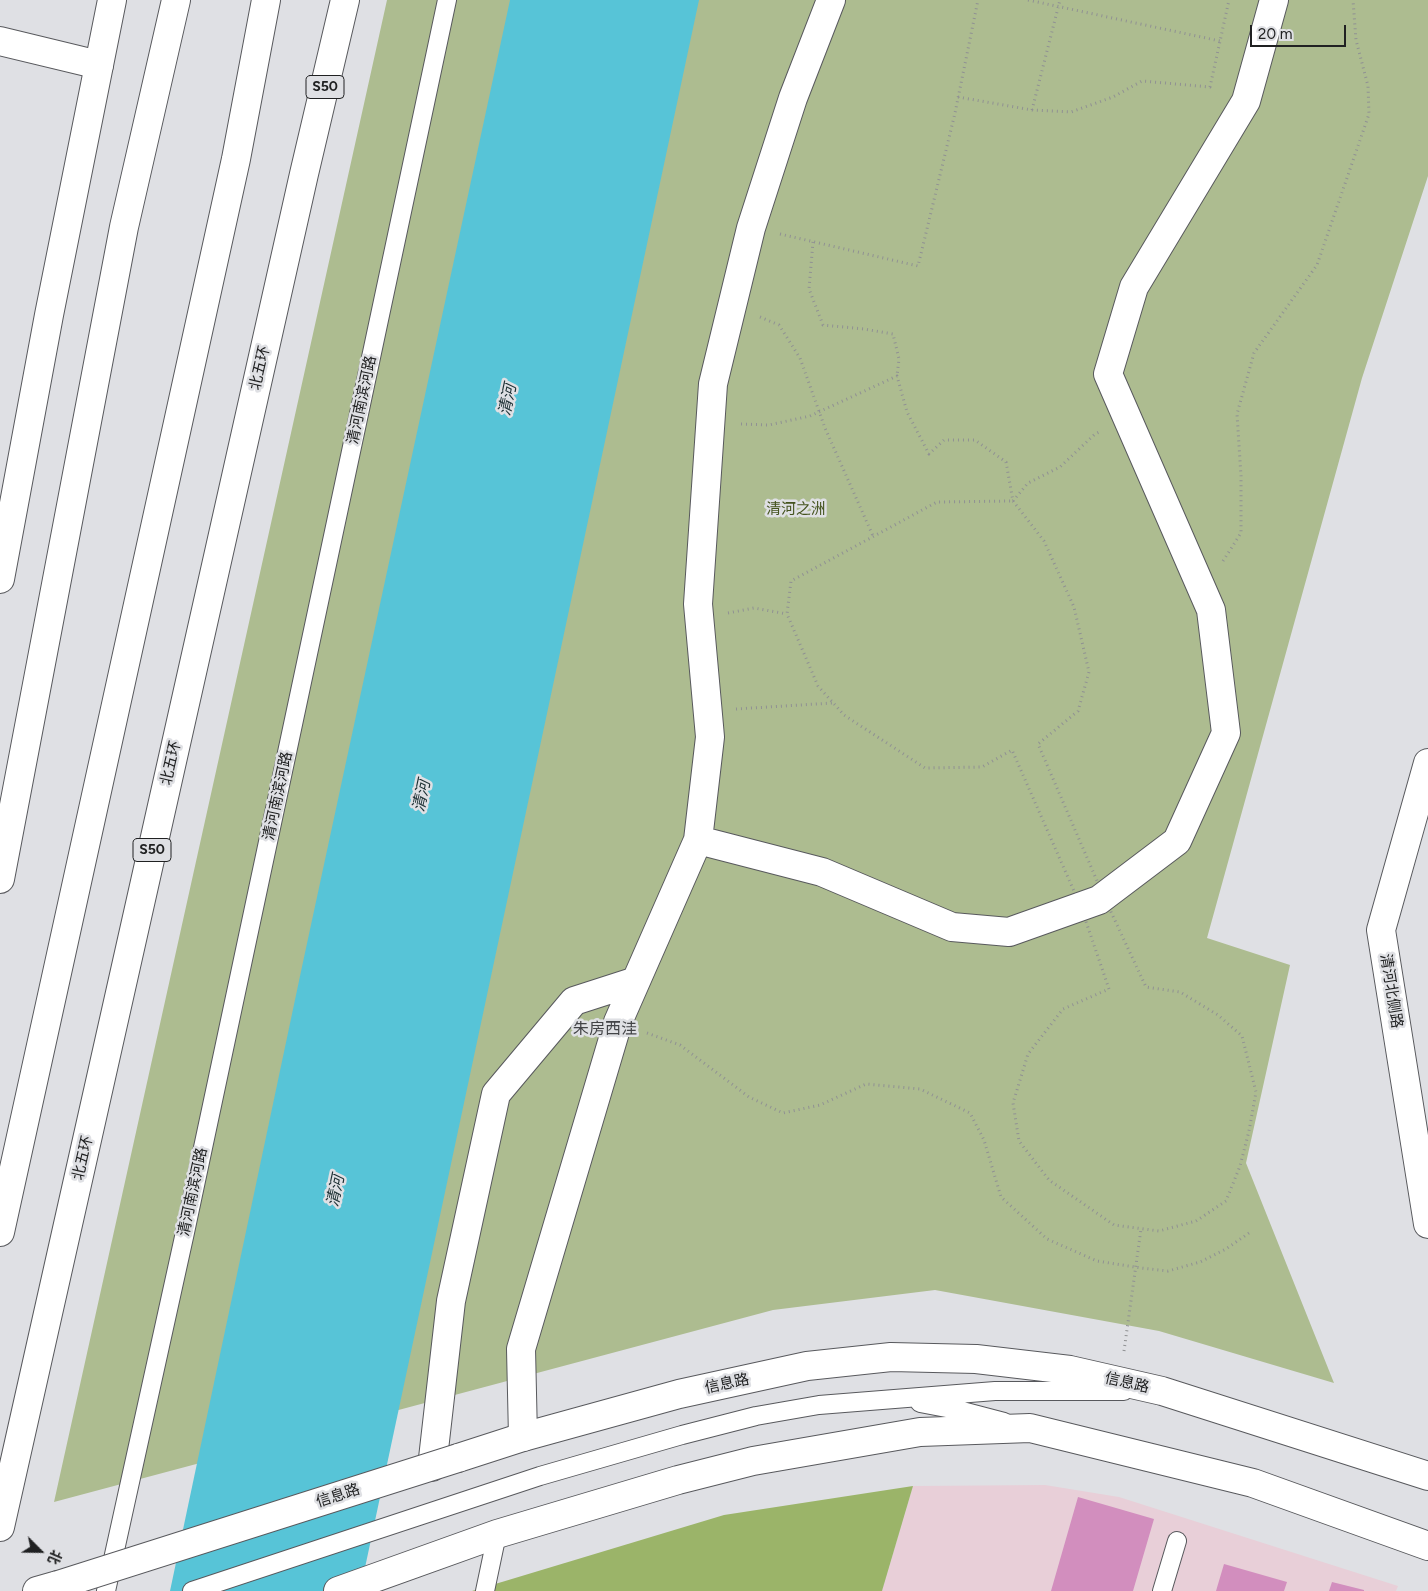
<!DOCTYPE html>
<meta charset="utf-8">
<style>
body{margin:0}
#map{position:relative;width:1428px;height:1591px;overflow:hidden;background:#dfe0e4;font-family:Figtree,"Noto Sans SC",sans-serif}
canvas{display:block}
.north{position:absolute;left:15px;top:1526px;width:50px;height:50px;-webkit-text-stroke:4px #dfe0e4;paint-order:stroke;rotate:113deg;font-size:14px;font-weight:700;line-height:20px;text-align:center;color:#202122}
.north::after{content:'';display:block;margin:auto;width:18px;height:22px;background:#202122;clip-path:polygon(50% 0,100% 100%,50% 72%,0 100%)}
.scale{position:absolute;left:1250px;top:25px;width:96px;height:22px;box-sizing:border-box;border:2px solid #202122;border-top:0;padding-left:6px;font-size:15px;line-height:18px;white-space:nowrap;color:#202122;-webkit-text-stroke:4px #dfe0e4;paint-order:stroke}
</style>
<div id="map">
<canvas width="1428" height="1591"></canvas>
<div class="north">北</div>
<div class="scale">20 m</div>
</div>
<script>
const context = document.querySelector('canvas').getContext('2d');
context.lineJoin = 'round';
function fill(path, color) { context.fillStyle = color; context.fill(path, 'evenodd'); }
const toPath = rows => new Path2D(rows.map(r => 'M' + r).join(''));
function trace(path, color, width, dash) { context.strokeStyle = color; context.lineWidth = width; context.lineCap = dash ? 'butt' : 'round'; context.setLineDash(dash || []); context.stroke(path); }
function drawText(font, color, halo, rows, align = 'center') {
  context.font = font + ' Figtree,"Noto Sans SC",sans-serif'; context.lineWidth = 5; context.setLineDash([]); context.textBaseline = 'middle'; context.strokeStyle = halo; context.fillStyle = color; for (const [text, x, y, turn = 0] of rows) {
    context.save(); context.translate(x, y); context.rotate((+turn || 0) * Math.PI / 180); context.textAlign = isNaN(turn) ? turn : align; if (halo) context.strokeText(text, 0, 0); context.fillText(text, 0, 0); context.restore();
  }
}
fill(toPath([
 [1045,1485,1119,1497,1398,1586,1396,1591,882,1591,913,1486]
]), '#e8cfd8');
fill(toPath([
 [387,0,1428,0,1428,176,1362,378,1207,938,1290,965,1246,1163,1334,1383,1159,1331,935,1290,773,1310,54,1502]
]), '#adbc90');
fill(toPath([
 [913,1486,882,1591,472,1591,724,1515]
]), '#9bb469');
fill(toPath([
 [510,0,699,0,360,1591,170,1591,303,962]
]), '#57c4d7');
fill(toPath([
 [1078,1497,1154,1519,1133,1591,1051,1591],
 [1224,1564,1287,1582,1284,1591,1216,1591],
 [1332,1582,1364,1590,1364,1591,1329,1591]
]), '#d28ebe');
const lane = toPath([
 [920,1403,962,1411,1004,1422],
 [106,1591,184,1237,447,0],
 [192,1591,540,1476,682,1435,756,1416,819,1405,995,1391,1124,1391],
 [485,1591,497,1534],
 [1162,1591,1177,1541]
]);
const street = toPath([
 [0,41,99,65],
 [698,840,822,872,952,927,1009,932,1099,900,1177,841,1226,733,1211,610,1108,374,1134,287,1246,101,1274,0],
 [523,1437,521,1349,618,1022,698,840,710,737,698,604,713,384,751,228,793,98,831,0],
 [432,1467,451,1301,496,1094,574,1001,636,981]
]);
const secondary = toPath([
 [0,579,49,315,112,0],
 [1428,763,1381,930,1428,1224]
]);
const primary = toPath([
 [458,1458,523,1437,679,1394,807,1366,891,1357,976,1359,1070,1370,1162,1391,1428,1476],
 [37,1591,58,1585],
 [338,1591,497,1534,678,1480,753,1461,920,1432,1030,1428,1253,1483,1428,1546]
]);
const highway = toPath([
 [0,879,124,227,176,0],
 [0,1232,236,159,266,0],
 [0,1527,304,174,345,0]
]);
trace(lane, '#58595d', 20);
trace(street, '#58595d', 30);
trace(secondary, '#58595d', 30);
trace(primary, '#58595d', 30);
trace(highway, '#58595d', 30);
trace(toPath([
 [1028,0,1220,41],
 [958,97,1032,110,1071,112,1113,97,1142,81,1210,87,1229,0],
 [1032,110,1060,0],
 [780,234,918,266,955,113,978,0],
 [813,242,809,289,823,325,864,329,893,334,899,359,897,376],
 [760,317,779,325,800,358,825,428,873,536],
 [741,424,769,425,810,416,897,376,907,412,929,454,944,440,975,440,1006,462,1013,501],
 [1013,501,1044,541,1074,607,1089,672,1078,711,1038,744,1104,897,1146,987,1180,992,1218,1015,1242,1036,1256,1092,1249,1131,1240,1166,1226,1201,1196,1221,1159,1231,1114,1225,1049,1180,1019,1141,1013,1103,1028,1054,1063,1009,1109,989,1081,907,1012,750,982,767,925,768,844,715,818,686,787,614,791,581,937,502,1013,501],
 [1013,501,1028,483,1060,467,1095,434,1101,431],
 [1223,561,1241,533,1241,476,1237,414,1254,353,1317,265,1369,114,1368,86,1356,40,1353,0],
 [728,613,754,608,787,614],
 [736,709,832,703],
 [647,1033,680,1045,749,1097,783,1113,820,1105,866,1084,920,1089,970,1113,984,1140,1001,1197,1047,1239,1097,1261,1141,1268,1168,1271,1200,1262,1226,1249,1249,1233],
 [1124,1351,1141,1229]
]), '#909193', 3, [1, 4]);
trace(lane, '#fff', 18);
trace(street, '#fff', 28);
trace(secondary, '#fff', 28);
trace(primary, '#fff', 28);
trace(highway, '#fff', 28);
const primaryBridge = toPath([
 [58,1585,458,1458]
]);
trace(primaryBridge, '#58595d', 30, []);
trace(primaryBridge, '#fff', 28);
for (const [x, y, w] of [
 [325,87,38],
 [152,850,38]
]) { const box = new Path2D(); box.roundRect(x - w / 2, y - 11.5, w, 23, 4); context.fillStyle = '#dfe0e4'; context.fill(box); trace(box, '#202122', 1); }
drawText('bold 14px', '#202122', null, [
 ["S50",325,87],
 ["S50",152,850]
]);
drawText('15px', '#202122', '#dfe0e4', [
 ["北五环",260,368,-77],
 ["清河南滨河路",362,400,-78],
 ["北五环",171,763,-77],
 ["清河南滨河路",278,796,-78],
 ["清河北侧路",1391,991,81],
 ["北五环",83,1158,-77],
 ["清河南滨河路",193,1192,-78],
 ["信息路",1127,1383,13],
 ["信息路",727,1384,-12],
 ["信息路",338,1496,-18]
]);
drawText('15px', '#44531e', '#dfe0e4', [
 ["清河之洲",796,510]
]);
drawText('italic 16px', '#1b2e32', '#dfe0e4', [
 ["清河",508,400,-78],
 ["清河",422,796,-78],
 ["清河",336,1191,-78]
]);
drawText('16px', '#434447', '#dfe0e4', [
 ["朱房西洼",605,1029]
]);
</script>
